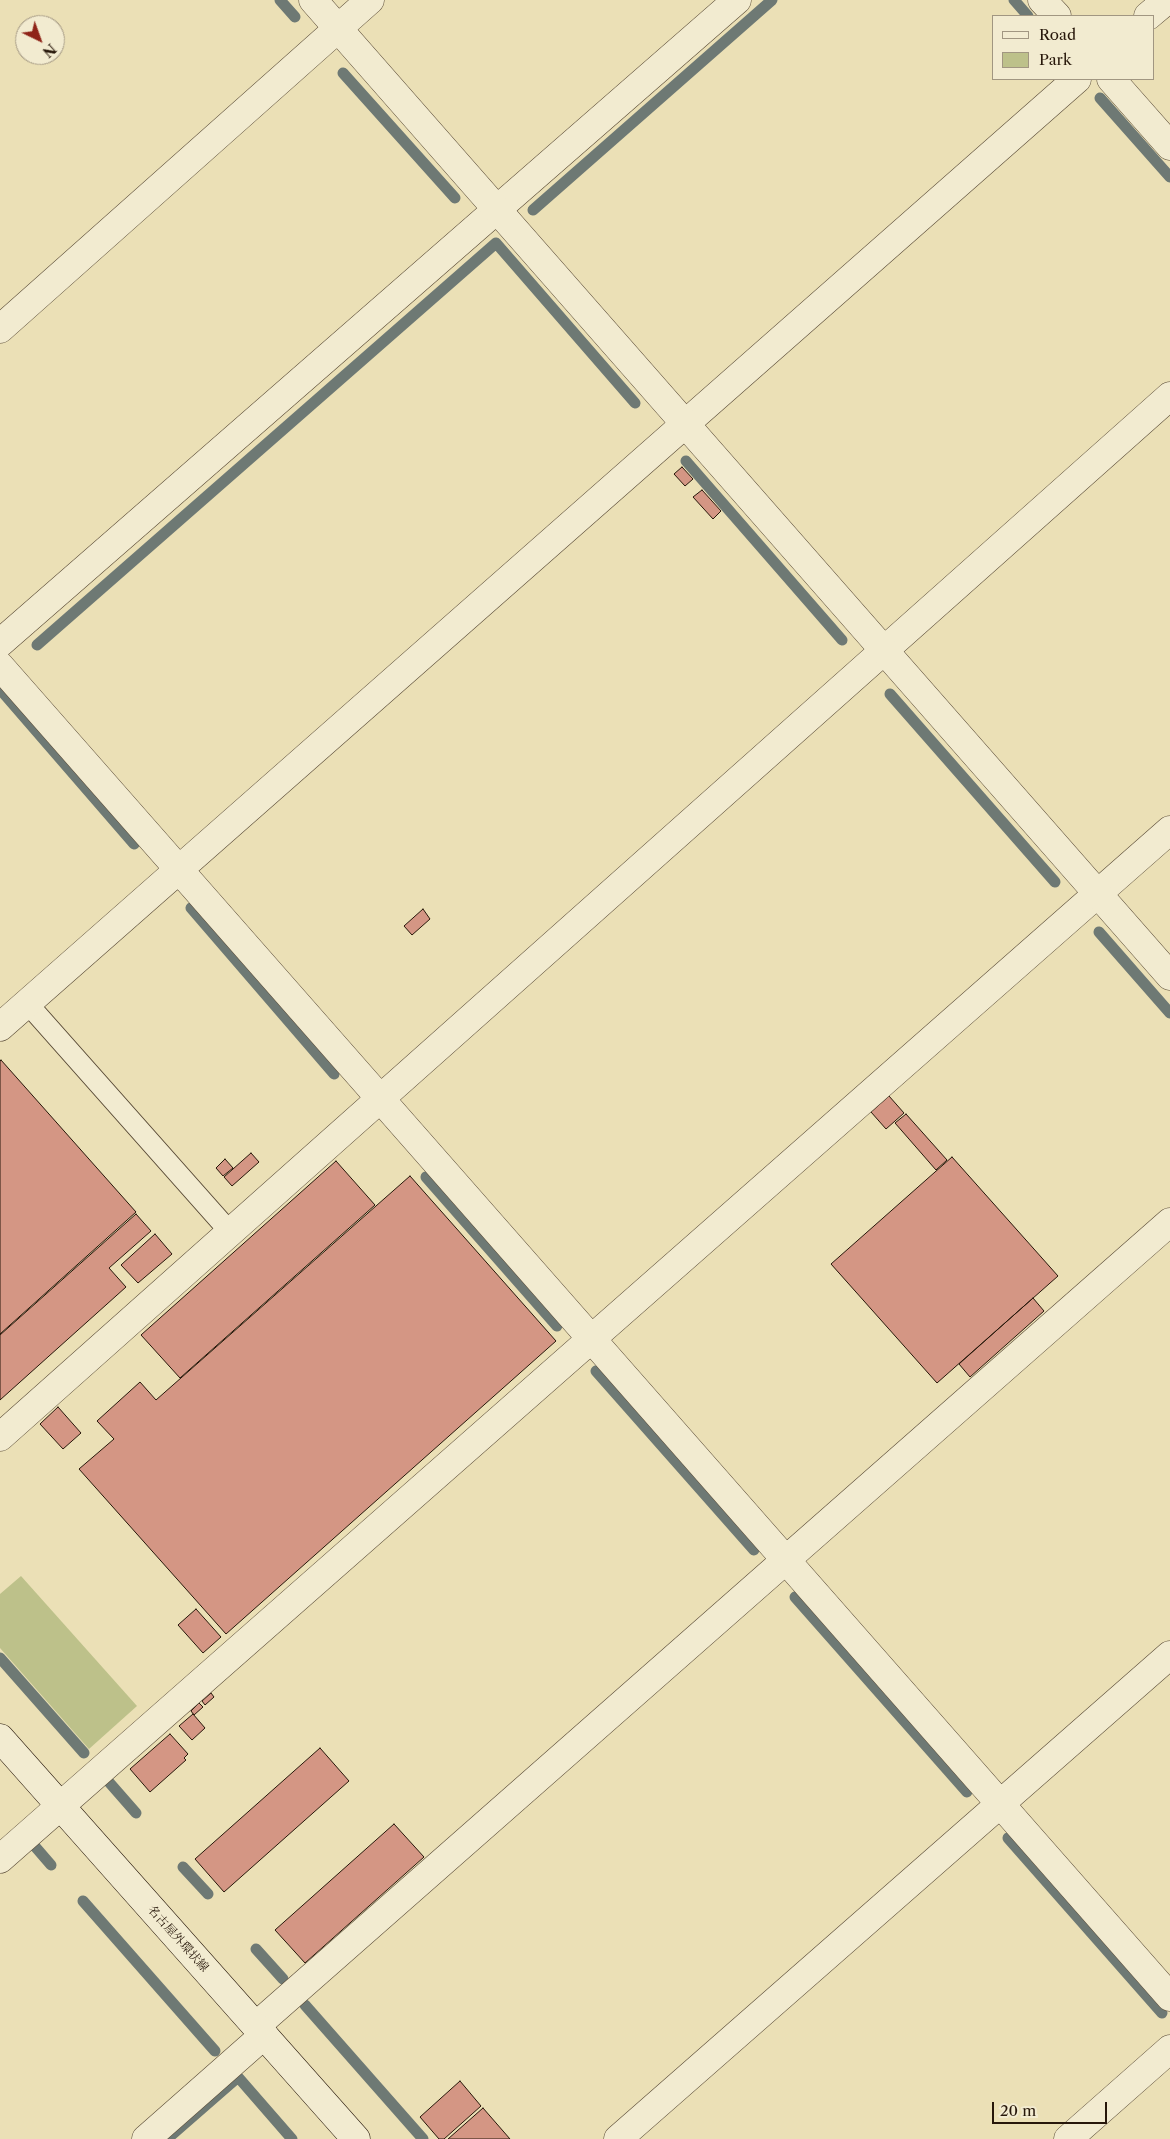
<!DOCTYPE html>
<meta charset="utf-8">
<style>
body{margin:0}
#map{position:relative;width:1170px;height:2139px;overflow:hidden;background:#ebe0b6;font-family:"Libre Caslon Text",serif}
canvas{display:block}
.legend{position:absolute;left:992px;top:15px;width:162px;height:65px;box-sizing:border-box;background:#f2ebd0;border:1px solid #a19681;margin:0;padding:6px 9px;list-style:none;font-size:15px;color:#27170a}
.legend li{display:flex;align-items:center;gap:10px;height:25px}
.legend b{width:25px;border:1px solid #a19681}
.north{position:absolute;left:15px;top:15px;width:50px;height:50px;box-sizing:border-box;background:#f2ebd0;border:1px solid #a19681;border-radius:50%;rotate:138deg;font-size:14px;font-weight:700;line-height:20px;text-align:center;color:#27170a}
.north::after{content:'';display:block;margin:auto;width:18px;height:22px;background:#8f2418;clip-path:polygon(50% 0,100% 100%,50% 72%,0 100%)}
.scale{position:absolute;left:992px;top:2102px;width:115px;height:22px;box-sizing:border-box;border:2px solid #27170a;border-top:0;padding-left:6px;font-size:15px;line-height:18px;white-space:nowrap;color:#27170a;-webkit-text-stroke:4px #f2ebd0;paint-order:stroke}
</style>
<div id="map">
<canvas width="1170" height="2139"></canvas>
<ul class="legend">
<li><b style="height:6px;background:#f2ebd0"></b>Road</li>
<li><b style="height:14px;background:#bdc18a"></b>Park</li>
</ul>
<div class="north">N</div>
<div class="scale">20 m</div>
</div>
<script>
const context = document.querySelector('canvas').getContext('2d');
context.lineJoin = 'round';
function fill(path, color) { context.fillStyle = color; context.fill(path, 'evenodd'); }
const toPath = rows => new Path2D(rows.map(r => 'M' + r).join(''));
function trace(path, color, width, dash) { context.strokeStyle = color; context.lineWidth = width; context.lineCap = dash ? 'butt' : 'round'; context.setLineDash(dash || []); context.stroke(path); }
function drawText(font, color, halo, rows, align = 'center') {
  context.font = font + ' "Libre Caslon Text","Noto Serif JP",serif'; context.lineWidth = 4; context.setLineDash([]); context.textBaseline = 'middle'; context.strokeStyle = halo; context.fillStyle = color; for (const [text, x, y, turn = 0] of rows) {
    context.save(); context.translate(x, y); context.rotate((+turn || 0) * Math.PI / 180); context.textAlign = isNaN(turn) ? turn : align; if (halo) context.strokeText(text, 0, 0); context.fillText(text, 0, 0); context.restore();
  }
}
fill(toPath([
 [21,1576,137,1706,89,1749,0,1648,0,1594]
]), '#bdc18a');
trace(toPath([
 [280,0,295,17],
 [1014,0,1028,16],
 [343,73,455,198],
 [1100,98,1170,177],
 [533,210,772,0],
 [686,461,842,640],
 [37,645,496,243,635,403],
 [0,689,134,844],
 [890,694,1055,882],
 [191,908,334,1074],
 [1099,932,1170,1013],
 [426,1177,557,1326],
 [596,1371,754,1550],
 [795,1597,967,1792],
 [0,1658,84,1753],
 [108,1781,136,1813],
 [1008,1838,1162,2013],
 [32,1843,51,1865],
 [183,1867,208,1894],
 [83,1901,215,2051],
 [256,1949,283,1979],
 [305,2005,423,2139],
 [167,2139,238,2077,292,2139]
]), '#6e7974', 11);
const building = toPath([
 [682,467,693,479,685,486,674,474,682,467],
 [702,490,721,511,713,519,693,497,702,490],
 [423,909,430,919,412,935,404,926,423,909],
 [1,1060,136,1212,0,1334,0,1061,1,1060],
 [889,1096,904,1113,886,1129,871,1112,889,1096],
 [906,1114,947,1160,936,1170,895,1123,906,1114],
 [251,1153,259,1162,232,1186,224,1177,251,1153],
 [952,1157,1058,1276,937,1383,831,1264,952,1157],
 [225,1159,233,1168,223,1176,216,1168,225,1159],
 [336,1161,375,1205,180,1378,141,1335,336,1161],
 [410,1176,556,1341,226,1634,79,1469,114,1439,97,1421,140,1382,156,1400,410,1176],
 [136,1214,151,1231,109,1268,126,1287,0,1400,0,1335,136,1214],
 [155,1234,172,1254,138,1283,121,1265,155,1234],
 [1033,1298,1044,1311,970,1377,959,1364,1033,1298],
 [58,1407,81,1433,63,1449,40,1424,58,1407],
 [196,1609,221,1637,203,1653,178,1625,196,1609],
 [211,1693,214,1697,205,1705,202,1701,211,1693],
 [199,1703,203,1707,194,1715,191,1711,199,1703],
 [193,1714,205,1728,192,1740,179,1726,193,1714],
 [170,1734,188,1754,184,1758,186,1760,150,1792,130,1769,170,1734],
 [320,1748,349,1781,224,1892,195,1859,320,1748],
 [394,1824,424,1857,305,1963,275,1930,394,1824],
 [460,2081,481,2106,444,2139,439,2139,420,2117,460,2081],
 [483,2108,510,2139,448,2139,483,2108]
]);
fill(building, '#d49684');
trace(building, '#27170a', 1);
const service = toPath([
 [27,1003,230,1232]
]);
const minor = toPath([
 [1042,0,1057,16],
 [1148,16,1167,0],
 [1111,79,1170,146],
 [0,329,370,0],
 [0,643,737,0],
 [0,666,1170,1997],
 [0,1027,1077,79],
 [0,1437,1170,396],
 [0,1859,1170,830],
 [256,2026,1170,1222],
 [146,2139,264,2035],
 [618,2139,1170,1655],
 [1068,2139,1170,2049]
]);
const tertiary = toPath([
 [313,0,1170,976]
]);
const secondary = toPath([
 [0,1738,356,2139]
]);
trace(service, '#584935', 22);
trace(minor, '#584935', 29);
trace(tertiary, '#584935', 29);
trace(secondary, '#27170a', 29);
trace(service, '#f2ebd0', 20);
trace(minor, '#f2ebd0', 28);
trace(tertiary, '#f2ebd0', 28);
trace(secondary, '#f2ebd0', 28);
drawText('12px', '#27170a', '#f2ebd0', [
 ["名古屋外環状線",178,1939,48]
]);
</script>
